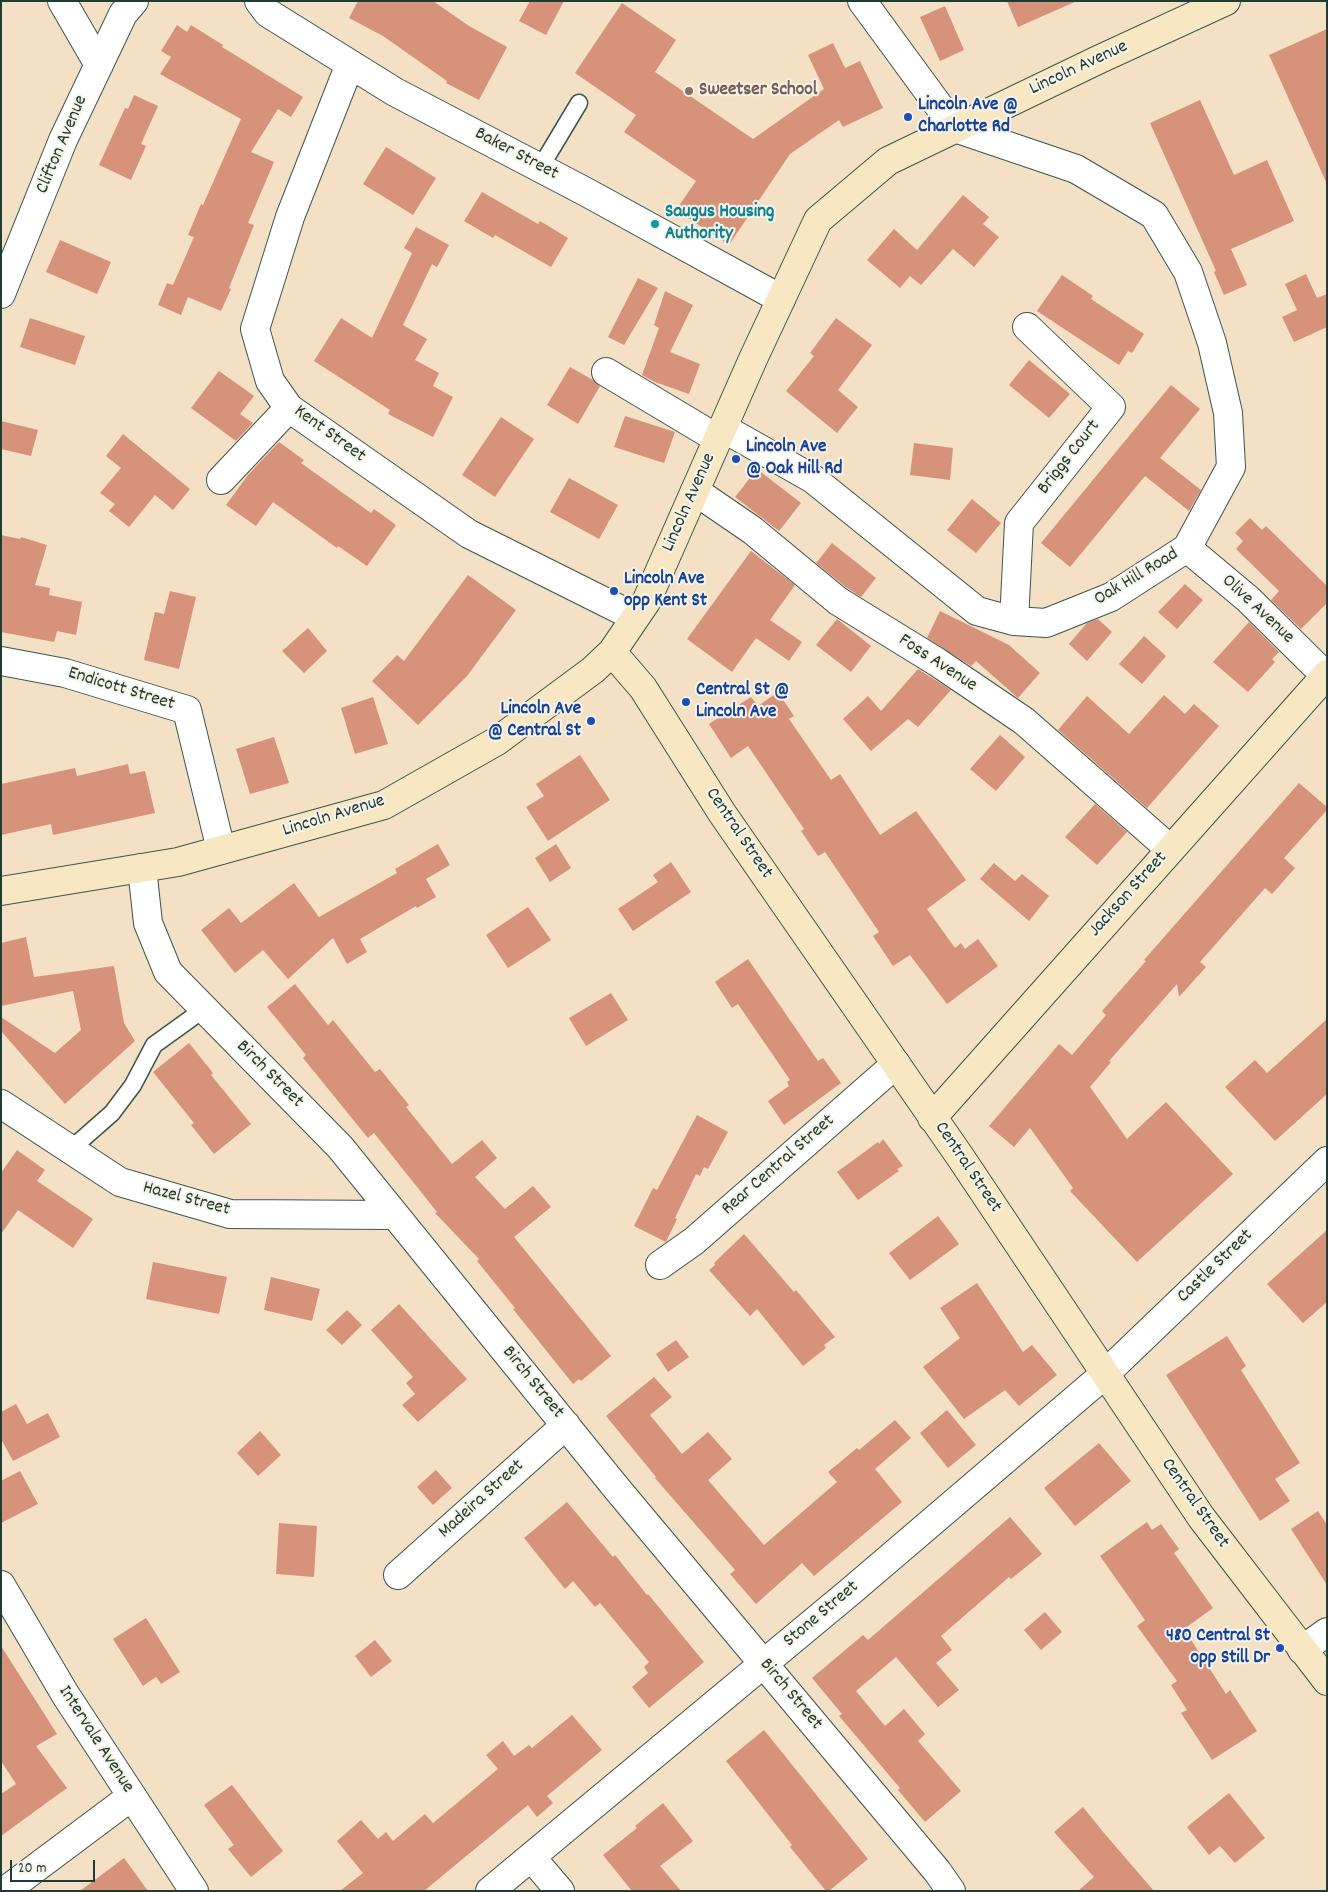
<!DOCTYPE html>
<style>
body{margin:0}
#map{position:relative;width:1328px;height:1892px;overflow:hidden;background:#f3e0c5;font-family:Dekko,sans-serif}
canvas{display:block}
.frame{position:absolute;inset:0;border:2px solid #1f3d34;pointer-events:none}
.scale{position:absolute;left:10px;top:1860px;width:85px;height:22px;box-sizing:border-box;border:2px solid #1f3d34;border-top:0;padding-left:6px;font-size:15px;line-height:18px;white-space:nowrap;color:#1f3d34;-webkit-text-stroke:4px #f7f3e8;paint-order:stroke}
</style>
<div id="map">
<canvas width="1328" height="1892"></canvas>
<div class="frame"></div>
<div class="scale">20 m</div>
</div>
<script>
const context = document.querySelector('canvas').getContext('2d');
context.lineJoin = 'round';
function fill(path, color) { context.fillStyle = color; context.fill(path, 'evenodd'); }
const toPath = rows => new Path2D(rows.map(r => 'M' + r).join(''));
function trace(path, color, width, dash) { context.strokeStyle = color; context.lineWidth = width; context.lineCap = dash ? 'butt' : 'round'; context.setLineDash(dash || []); context.stroke(path); }
function drawText(font, color, halo, rows, align = 'center') {
  context.font = font + ' Dekko,sans-serif'; context.lineWidth = 4; context.setLineDash([]); context.textBaseline = 'middle'; context.strokeStyle = halo; context.fillStyle = color; for (const [text, x, y, turn = 0] of rows) {
    context.save(); context.translate(x, y); context.rotate((+turn || 0) * Math.PI / 180); context.textAlign = isNaN(turn) ? turn : align; if (halo) context.strokeText(text, 0, 0); context.fillText(text, 0, 0); context.restore();
  }
}
fill(toPath([
 [358,1,433,1,469,26,507,47,479,100,446,83,447,81,383,36,349,18],
 [530,1,564,1,546,35,519,21],
 [1007,1,1077,1,1018,27],
 [622,3,676,40,655,72,753,139,824,89,808,55,833,43,845,68,860,61,883,108,843,127,839,120,790,154,729,245,676,210,696,181,624,132,636,115,575,73],
 [945,6,964,50,940,61,920,17],
 [177,25,187,32,191,25,223,45,222,47,303,97,291,117,278,109,251,152,274,162,248,223,254,225,229,288,231,289,221,311,188,297,181,315,158,305,167,283,173,285,194,237,188,235,201,204,203,205,241,119,160,74,171,57,161,51],
 [1327,29,1327,184,1269,55],
 [134,95,158,106,141,144,146,146,131,180,99,165,125,108,128,109],
 [1200,100,1234,175,1267,160,1294,221,1231,249,1247,285,1224,295,1214,272,1216,271,1150,123],
 [386,147,436,178,413,215,363,184],
 [482,192,538,224,540,221,568,238,551,267,495,235,493,238,464,221],
 [963,195,989,217,983,224,999,237,974,267,953,249,921,285,910,276,900,288,867,260,894,229,917,250],
 [416,227,449,245,437,267,432,264,403,325,427,339,415,360,439,373,433,386,453,397,433,437,388,414,390,410,314,361,341,318,372,338,412,253,404,248],
 [60,240,111,262,97,294,46,272],
 [1306,274,1317,298,1327,294,1327,327,1294,342,1282,317,1297,310,1285,284],
 [1062,275,1093,296,1091,299,1144,334,1132,353,1128,351,1119,365,1037,311],
 [638,278,658,288,624,345,608,337],
 [665,291,693,305,670,352,700,364,689,394,655,382,642,375,659,328,654,325],
 [30,318,85,336,75,365,20,347],
 [836,318,872,345,838,390,858,407,837,433,786,391,814,356,810,353],
 [1029,360,1070,394,1049,418,1009,385],
 [570,367,593,380,600,386,578,424,547,405],
 [219,371,254,396,240,414,253,423,236,441,191,408],
 [1171,385,1200,409,1160,458,1201,490,1189,511,1145,476,1070,567,1041,543],
 [625,416,675,432,664,463,614,447],
 [501,417,534,439,495,497,462,475],
 [1,421,38,430,31,456,1,449],
 [123,434,190,489,173,510,155,495,129,527,109,511,115,504,100,493,121,468,106,456],
 [279,442,304,460,301,463,371,513,374,509,396,525,367,566,338,546,337,548,273,502,256,526,226,505,248,475],
 [914,443,953,448,950,480,910,475],
 [757,469,801,503,779,531,735,497],
 [569,478,618,505,599,539,550,512],
 [972,499,1001,523,976,553,947,530],
 [1250,518,1262,530,1266,526,1327,586,1327,603,1301,629,1271,600,1279,591,1236,549,1243,541,1235,533],
 [1,535,20,539,21,537,47,545,35,585,50,588,49,595,82,602,76,635,57,631,54,642,1,632],
 [832,543,876,578,861,597,847,588,816,563],
 [751,551,795,585,770,620,802,642,789,661,756,638,732,672,687,639],
 [468,575,516,610,467,676,418,725,372,681,397,655,404,661],
 [1185,584,1203,600,1177,629,1158,612],
 [170,591,196,597,179,669,144,660,155,612,164,614],
 [940,611,1009,645,1040,673,1018,698,976,661,971,666,927,638],
 [837,619,871,646,851,672,816,645],
 [1098,619,1112,632,1087,661,1069,644,1087,623],
 [1249,622,1279,652,1272,659,1275,662,1248,692,1213,662],
 [308,628,327,651,304,673,282,651],
 [1144,636,1166,656,1142,684,1119,664],
 [918,669,951,690,918,727,908,719,871,751,843,719,868,696,881,711],
 [778,692,794,716,789,719,831,780,840,774,880,835,916,811,966,880,927,909,955,948,961,943,965,949,978,939,998,966,947,1004,910,955,893,966,873,936,879,932,825,852,818,856,801,831,804,829,748,746,731,758,709,724,751,697,758,706],
 [1164,695,1185,714,1194,704,1219,726,1147,808,1058,730,1087,696,1129,734],
 [373,697,388,744,355,754,341,708],
 [1000,735,1025,757,996,791,970,769],
 [274,737,289,783,250,794,236,749],
 [580,755,610,800,548,841,526,807,544,796,536,784],
 [128,764,130,774,145,771,155,813,53,835,51,824,1,835,1,784,75,768,77,776],
 [1299,783,1327,807,1327,810,1284,858,1295,868,1272,894,1265,888,1200,962,1206,967,1179,997,1177,984,1109,1061,1111,1062,1090,1087,1127,1139,1166,1102,1233,1174,1137,1262,1070,1191,1073,1188,1030,1128,1014,1147,989,1126,1059,1044,1072,1055,1106,1015,1102,1011,1146,961,1144,960],
 [1095,804,1127,832,1097,865,1065,837],
 [438,844,450,865,426,879,436,897,417,908,416,906,360,939,367,952,347,964,333,938,288,979,263,950,235,973,201,930,229,908,241,923,294,883,319,917,397,873,395,869],
 [556,844,571,868,550,882,535,858],
 [671,862,691,892,633,931,618,909,658,882,653,875],
 [994,863,1015,881,1022,874,1049,896,1029,921,980,879],
 [528,907,551,940,508,968,486,935],
 [26,937,34,977,114,966,124,1023,135,1041,65,1104,1,1031,1,1017,55,1053,81,1030,73,991,1,1006,1,943],
 [748,959,818,1061,823,1058,841,1083,784,1125,768,1101,789,1086,787,1082,790,1080,738,1004,732,1008,715,982],
 [295,984,328,1025,333,1020,375,1072,380,1069,409,1105,406,1107,452,1164,482,1140,497,1158,475,1177,505,1209,533,1186,551,1207,514,1237,611,1356,581,1381,579,1379,573,1384,513,1309,515,1308,477,1261,479,1259,435,1213,437,1212,374,1133,368,1138,303,1058,306,1055,267,1007],
 [611,993,628,1020,586,1046,569,1018],
 [1327,1019,1327,1094,1275,1141,1225,1087,1255,1060,1267,1073],
 [189,1043,213,1073,211,1075,251,1124,214,1154,191,1125,194,1123,153,1072],
 [697,1115,728,1132,708,1169,704,1167,700,1176,696,1174,675,1218,677,1219,666,1242,634,1226,653,1188,657,1190],
 [883,1139,903,1166,897,1169,899,1171,858,1200,837,1172,878,1142,879,1144],
 [17,1150,45,1170,37,1181,93,1219,73,1248,18,1210,1,1234,1,1173],
 [938,1216,959,1244,910,1280,889,1253],
 [1327,1230,1327,1302,1303,1323,1267,1284],
 [744,1234,794,1292,796,1290,835,1337,824,1345,826,1348,803,1366,757,1309,750,1316,709,1270,715,1265,714,1263],
 [153,1262,227,1277,219,1314,146,1299],
 [271,1277,320,1289,312,1321,264,1310],
 [977,1283,1023,1352,1032,1345,1057,1375,1019,1406,1005,1390,964,1419,923,1367,960,1338,940,1308],
 [399,1304,467,1379,418,1422,402,1405,415,1394,406,1383,413,1377,371,1330],
 [347,1310,362,1325,342,1345,326,1330],
 [1227,1336,1246,1366,1241,1370,1300,1463,1275,1479,1290,1501,1260,1521,1166,1375],
 [676,1340,689,1357,668,1372,656,1354],
 [654,1377,672,1397,650,1415,682,1454,708,1432,732,1459,708,1480,764,1545,837,1482,828,1472,857,1448,859,1450,895,1420,911,1438,875,1469,902,1502,814,1576,802,1563,756,1604,730,1574,735,1570,655,1478,656,1477,606,1416],
 [16,1404,27,1424,48,1413,60,1437,13,1461,1,1439,1,1412],
 [947,1410,976,1445,948,1468,920,1433],
 [260,1431,281,1455,258,1476,237,1453],
 [1099,1443,1131,1481,1075,1526,1044,1488],
 [436,1470,452,1488,433,1505,417,1487],
 [20,1471,38,1504,1,1523,1,1481],
 [567,1502,613,1557,615,1555,647,1595,648,1594,704,1662,649,1708,632,1687,648,1673,644,1667,649,1662,600,1603,595,1607,573,1581,565,1589,524,1538],
 [1318,1511,1327,1525,1327,1585,1291,1529],
 [1010,1517,1042,1554,1011,1579,1009,1577,941,1636,952,1650,936,1663,959,1690,938,1707,896,1657,856,1691,885,1726,904,1709,925,1734,918,1741,961,1791,925,1822,898,1790,900,1788,839,1716,842,1714,812,1678,863,1635,868,1640],
 [1147,1522,1152,1530,1161,1524,1179,1549,1174,1553,1213,1608,1184,1629,1226,1694,1230,1690,1257,1731,1212,1760,1181,1713,1187,1710,1171,1685,1177,1681,1137,1626,1145,1620,1100,1556],
 [279,1523,317,1526,314,1577,276,1574],
 [1045,1612,1062,1632,1041,1650,1024,1630],
 [146,1618,180,1672,161,1684,156,1677,143,1686,113,1639],
 [375,1640,392,1661,371,1677,355,1656],
 [1,1646,57,1734,36,1746,67,1788,1,1836,1,1794,16,1784,1,1761],
 [572,1715,602,1750,547,1796,553,1803,537,1817,528,1805,424,1891,340,1891,363,1873,337,1841,361,1820,378,1839,386,1832,393,1841,425,1814,433,1823,498,1769,486,1755,503,1741,514,1756,529,1745,532,1748],
 [764,1730,868,1859,829,1891,826,1891,790,1847,792,1845,726,1761],
 [232,1785,283,1851,251,1877,228,1849,234,1845,204,1805],
 [1229,1793,1265,1838,1235,1863,1220,1846,1209,1855,1187,1827],
 [663,1803,693,1841,660,1866,681,1891,632,1891,603,1855,637,1828,635,1826],
 [1083,1807,1104,1833,1154,1891,1078,1891,1094,1877,1054,1832],
 [124,1858,148,1891,80,1891]
]), '#d7927b');
const lane = toPath([
 [540,168,579,103],
 [70,1150,112,1113,133,1085,154,1045,204,1009]
]);
const street = toPath([
 [62,1,99,65],
 [259,1,268,13,395,92,586,192,781,299],
 [350,64,290,217,255,329,270,381,289,408,469,534,635,617],
 [1,294,63,140,123,14,134,1],
 [606,372,718,439],
 [723,428,813,479,977,611,1014,621,1046,623,1111,597,1187,548,1231,467,1228,413,1212,343,1188,272,1154,215,1076,169,955,128,862,1],
 [221,480,289,408],
 [695,491,752,530,838,601,937,662,1024,721,1170,849],
 [1187,548,1248,599,1327,677],
 [1014,621,1019,523,1111,407,1027,327],
 [1,661,65,673,187,710,221,850],
 [142,868,148,923,168,972,340,1147,618,1490,937,1871,951,1891],
 [1,1104,120,1182,230,1214,395,1215],
 [660,1265,694,1241,896,1064],
 [398,1575,566,1425],
 [1,1585,65,1694,194,1891],
 [1302,1650,1327,1632],
 [531,1857,560,1891],
 [5,1891,132,1796],
 [490,1891,851,1591,1105,1374,1327,1161]
]);
const secondary = toPath([
 [612,652,643,688,722,813,961,1158,1201,1517,1327,1681],
 [1,891,178,862,384,805,497,741,593,670,612,652,646,602,753,359,818,220,888,161,1100,59,1226,1],
 [932,1118,1327,674]
]);
trace(lane, '#3f554a', 19);
trace(street, '#3f554a', 30);
trace(secondary, '#3f554a', 30);
trace(lane, '#fff', 16);
trace(street, '#fff', 28);
trace(secondary, '#f8e7c3', 28);
for (const [x, y, r, color] of [
 [689,91,5,"#8d6e63"],
 [908,117,5,"#1a4fb4"],
 [655,224,5,"#0f9aa8"],
 [736,459,5,"#1a4fb4"],
 [614,591,5,"#1a4fb4"],
 [686,702,5,"#1a4fb4"],
 [591,721,5,"#1a4fb4"],
 [1280,1648,5,"#1a4fb4"]
]) { const dot = new Path2D(); dot.arc(x, y, r, 0, 2 * Math.PI); context.fillStyle = color; context.fill(dot); trace(dot, '#f7f3e8', 2); }
drawText('19px', '#1f3d34', '#f7f3e8', [
 ["Lincoln Avenue",1079,69,-25],
 ["Clifton Avenue",63,145,-67],
 ["Baker Street",516,155,28],
 ["Kent Street",329,435,36],
 ["Briggs Court",1070,458,-52],
 ["Lincoln Avenue",690,503,-66],
 ["Oak Hill Road",1137,578,-31],
 ["Olive Avenue",1257,610,43],
 ["Foss Avenue",937,664,33],
 ["Endicott Street",121,690,17],
 ["Lincoln Avenue",334,817,-17],
 ["Central Street",738,834,56],
 ["Jackson Street",1129,895,-48],
 ["Birch Street",269,1075,45],
 ["Rear Central Street",779,1166,-41],
 ["Central Street",967,1168,56],
 ["Hazel Street",186,1200,15],
 ["Castle Street",1216,1267,-44],
 ["Birch Street",532,1383,51],
 ["Madeira Street",482,1500,-42],
 ["Central Street",1194,1504,55],
 ["Stone Street",822,1615,-40],
 ["Birch Street",790,1695,50],
 ["Intervale Avenue",95,1740,57]
]);
drawText('bold 19px', '#785e54', '#f7f3e8', [
 ["Sweetser School",699,91]
], 'left');
drawText('bold 19px', '#164399', '#f7f3e8', [
 ["Lincoln Ave @",918,106],
 ["Charlotte Rd",918,128],
 ["Lincoln Ave",746,448],
 ["@ Oak Hill Rd",746,470],
 ["Lincoln Ave",624,580],
 ["opp Kent St",624,602],
 ["Central St @",696,691],
 ["Lincoln Ave",696,713],
 ["Lincoln Ave",581,710,"right"],
 ["@ Central St",581,732,"right"],
 ["480 Central St",1270,1637,"right"],
 ["opp Still Dr",1270,1659,"right"]
], 'left');
drawText('bold 19px', '#0d838f', '#f7f3e8', [
 ["Saugus Housing",665,213],
 ["Authority",665,235]
], 'left');
</script>
